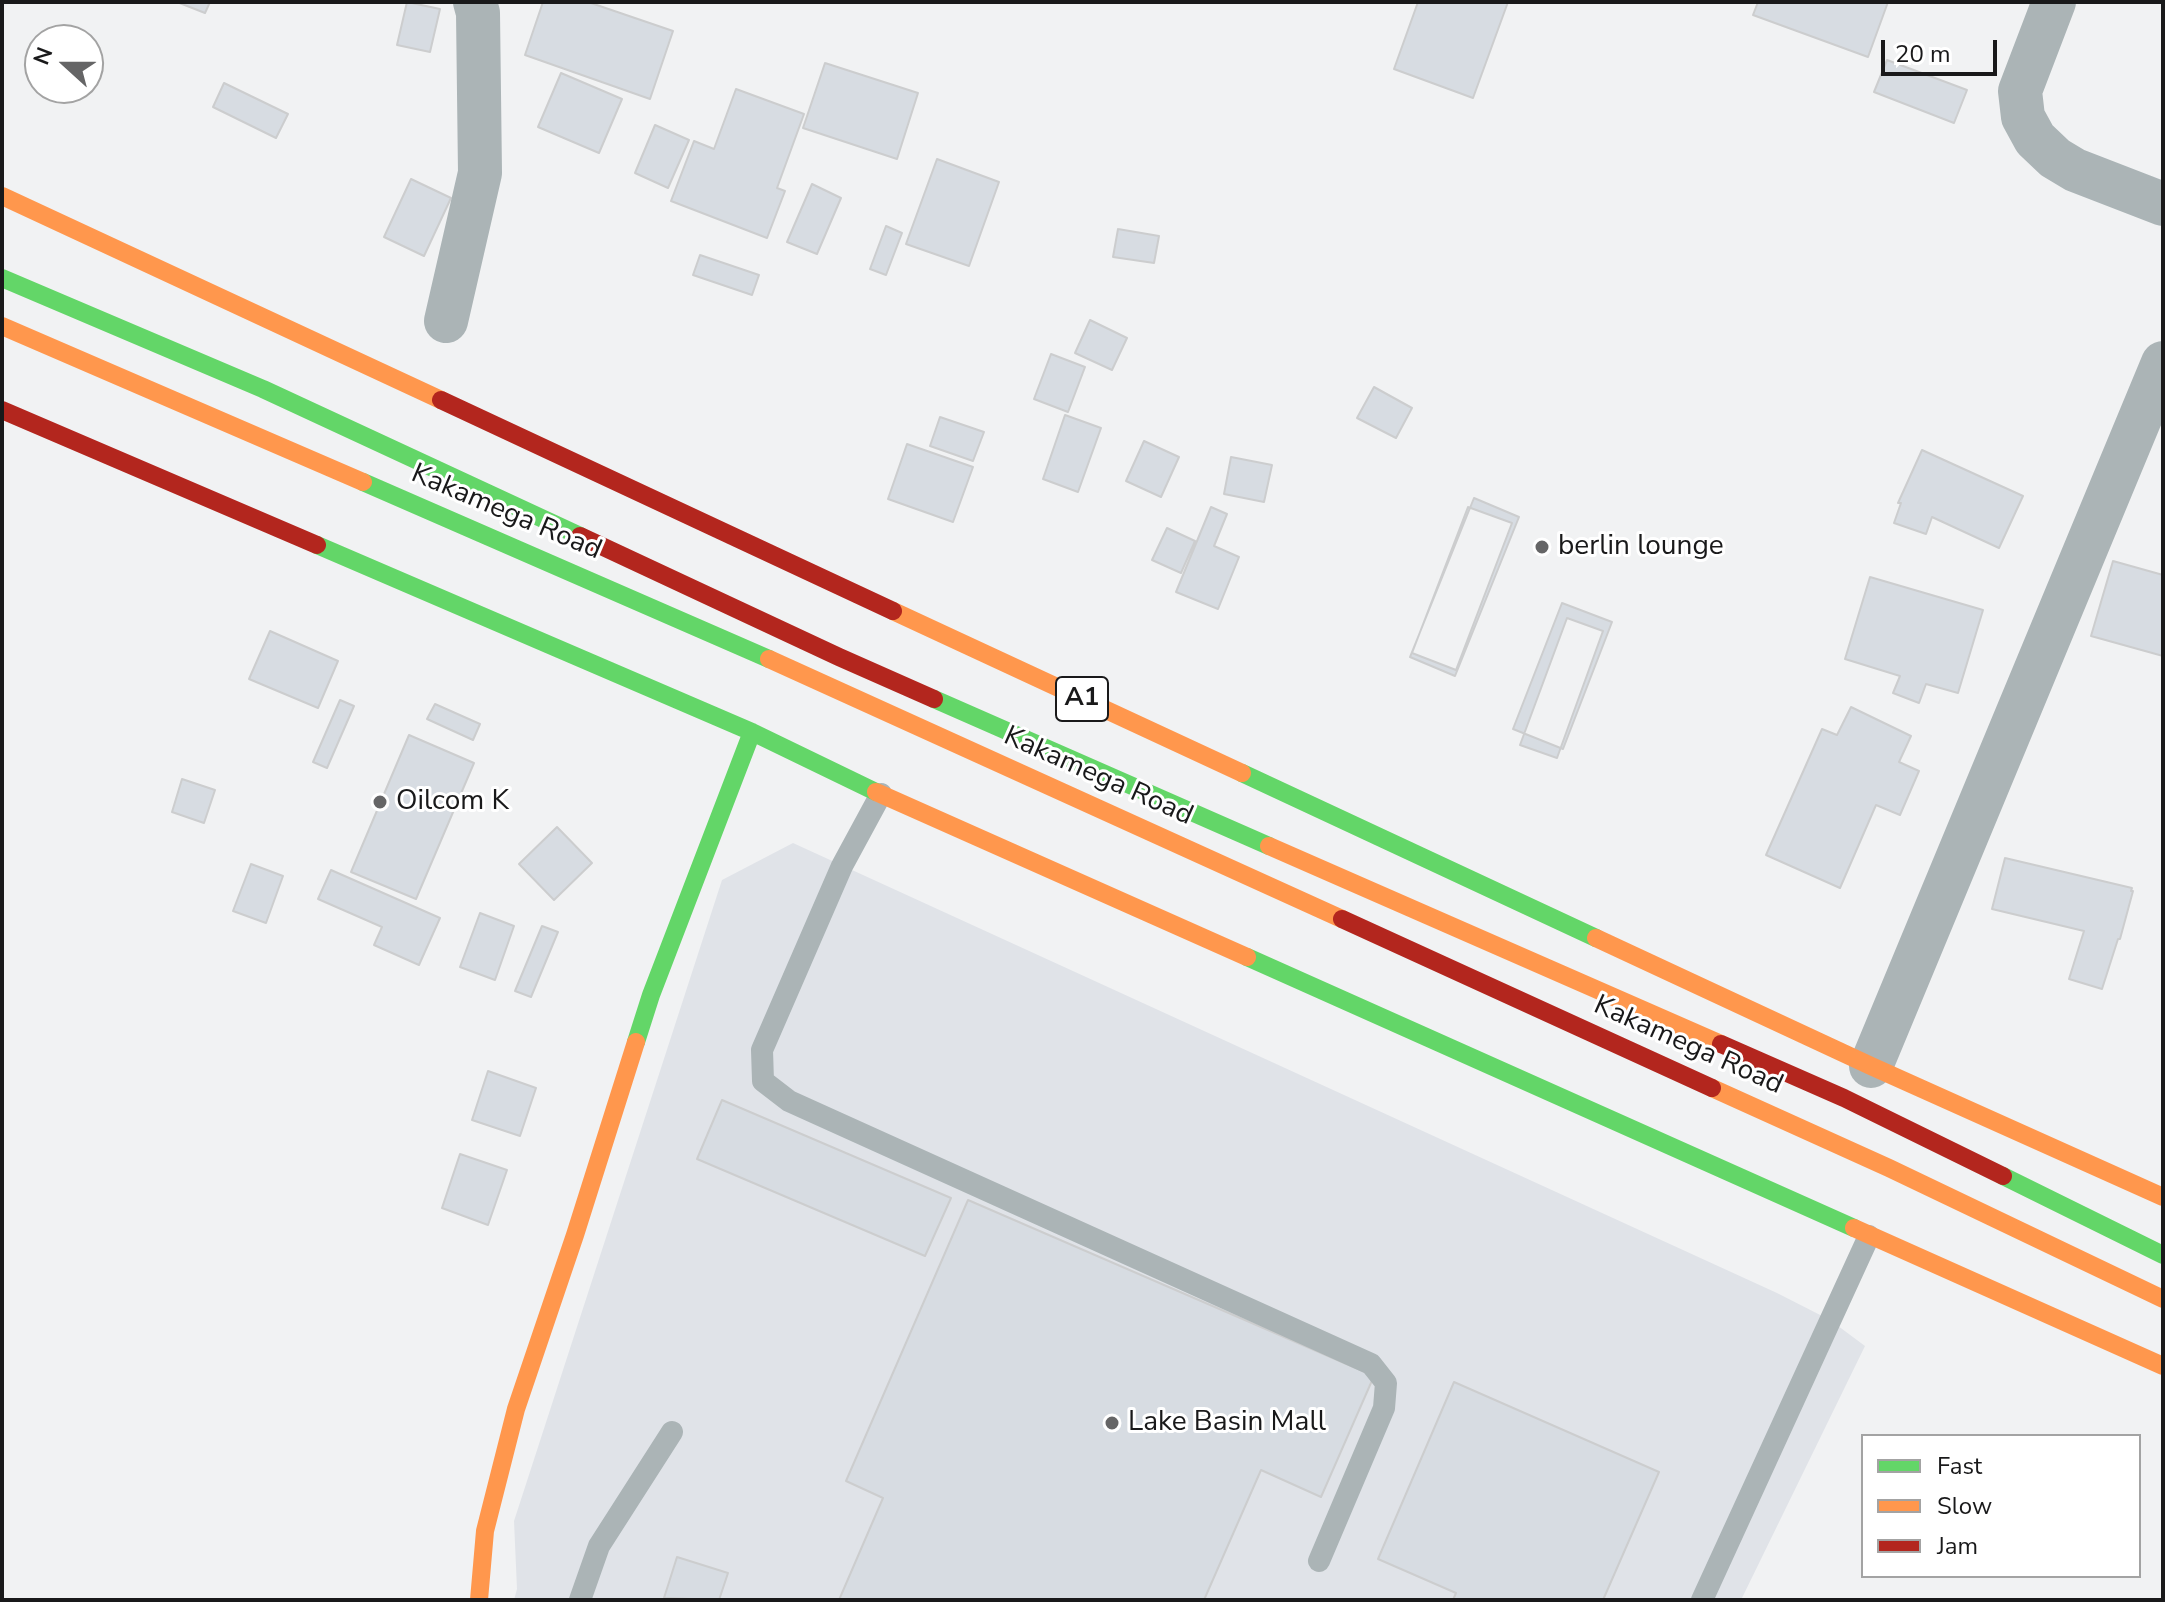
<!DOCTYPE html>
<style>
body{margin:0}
#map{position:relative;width:2165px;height:1602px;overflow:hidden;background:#f1f2f3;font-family:"Nunito Sans",sans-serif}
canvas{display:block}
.frame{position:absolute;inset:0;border:4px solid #19191a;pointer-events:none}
.legend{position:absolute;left:1861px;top:1434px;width:280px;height:144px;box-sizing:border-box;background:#fff;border:2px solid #a3a3a3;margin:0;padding:10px 14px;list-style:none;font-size:24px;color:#19191a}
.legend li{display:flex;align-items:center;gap:16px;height:40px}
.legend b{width:40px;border:2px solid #a3a3a3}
.north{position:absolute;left:24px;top:24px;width:80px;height:80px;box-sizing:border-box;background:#fff;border:2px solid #a3a3a3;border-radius:50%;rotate:291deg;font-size:22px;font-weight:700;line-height:32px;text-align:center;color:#19191a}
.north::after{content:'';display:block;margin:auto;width:28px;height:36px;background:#656566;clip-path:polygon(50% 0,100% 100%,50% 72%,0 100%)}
.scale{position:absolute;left:1881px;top:40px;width:116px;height:36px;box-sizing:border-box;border:4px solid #19191a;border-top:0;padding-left:10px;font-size:24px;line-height:28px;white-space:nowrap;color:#19191a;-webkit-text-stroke:6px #fff;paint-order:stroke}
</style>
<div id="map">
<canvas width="2165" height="1602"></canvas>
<div class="frame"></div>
<ul class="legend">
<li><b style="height:10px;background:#63d668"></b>Fast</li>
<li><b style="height:10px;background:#ff974d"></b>Slow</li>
<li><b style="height:10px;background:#b3261e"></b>Jam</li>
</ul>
<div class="north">N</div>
<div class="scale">20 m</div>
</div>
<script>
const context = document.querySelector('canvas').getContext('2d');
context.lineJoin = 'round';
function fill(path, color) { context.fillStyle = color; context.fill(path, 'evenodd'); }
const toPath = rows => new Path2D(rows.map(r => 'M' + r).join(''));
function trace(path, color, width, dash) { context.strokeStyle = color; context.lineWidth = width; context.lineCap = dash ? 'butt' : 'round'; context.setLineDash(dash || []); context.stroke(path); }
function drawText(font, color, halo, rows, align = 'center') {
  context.font = font + ' "Nunito Sans",sans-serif'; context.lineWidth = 6; context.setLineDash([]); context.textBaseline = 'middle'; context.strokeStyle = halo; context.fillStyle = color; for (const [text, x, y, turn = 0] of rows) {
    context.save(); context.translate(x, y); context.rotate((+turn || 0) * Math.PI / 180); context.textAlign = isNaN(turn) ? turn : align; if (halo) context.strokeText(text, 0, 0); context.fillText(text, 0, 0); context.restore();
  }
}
fill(toPath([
 [793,843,1777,1293,1830,1320,1865,1346,1741,1600,514,1600,517,1589,514,1521,722,880]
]), '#e0e3e8');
const building = toPath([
 [177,2,210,2,205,13,177,2],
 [407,2,440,9,430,52,397,45,407,2],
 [543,2,588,2,673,31,650,99,525,55,543,2],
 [1418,2,1508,2,1473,98,1394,69,1418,2],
 [1758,2,1888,2,1868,57,1753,15,1758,2],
 [1887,60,1967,90,1954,123,1874,92,1887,60],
 [825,63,918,93,897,159,803,128,825,63],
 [561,73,622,99,599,153,538,127,561,73],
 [224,83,288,114,276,138,213,107,224,83],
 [736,89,804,114,777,188,785,191,767,238,671,201,694,141,714,149,736,89],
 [655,125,689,140,668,188,635,173,655,125],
 [937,159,999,182,969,266,906,244,937,159],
 [411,179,451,198,424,256,384,237,411,179],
 [812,184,841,198,817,254,787,242,812,184],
 [886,226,902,233,886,275,870,269,886,226],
 [1118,229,1159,236,1154,263,1113,257,1118,229],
 [700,255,759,275,752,295,693,275,700,255],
 [1090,320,1127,338,1112,370,1075,353,1090,320],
 [1051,354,1085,367,1068,412,1034,399,1051,354],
 [1374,387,1412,408,1396,438,1357,418,1374,387],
 [1065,415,1101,428,1078,492,1043,479,1065,415],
 [940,417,984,432,973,461,930,446,940,417],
 [1144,441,1179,457,1161,497,1126,481,1144,441],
 [907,444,973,467,953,522,888,499,907,444],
 [1922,450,2023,496,1999,548,1932,517,1926,534,1894,523,1901,503,1898,503,1922,450],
 [1231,457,1272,465,1264,502,1224,494,1231,457],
 [1474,498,1519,517,1455,676,1410,657,1474,498],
 [1211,507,1227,514,1214,546,1239,557,1218,609,1176,592,1211,507],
 [1468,507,1512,523,1456,670,1412,653,1468,507],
 [1167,528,1195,541,1181,573,1152,560,1167,528],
 [2113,561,2163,575,2163,656,2091,636,2113,561],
 [1870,577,1983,610,1958,693,1926,684,1919,703,1893,693,1900,676,1845,659,1870,577],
 [1562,603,1612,622,1563,749,1513,729,1562,603],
 [1567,618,1603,631,1557,758,1520,745,1567,618],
 [270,631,338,661,318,708,249,679,270,631],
 [340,700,354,706,327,768,313,762,340,700],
 [435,704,480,724,473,740,427,719,435,704],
 [1851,707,1911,736,1899,762,1919,771,1900,815,1876,805,1840,888,1766,855,1822,729,1837,735,1851,707],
 [409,735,474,763,416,899,351,872,409,735],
 [182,779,215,790,204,823,172,812,182,779],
 [557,827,592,863,554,900,519,864,557,827],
 [2005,858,2132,888,2131,891,2133,891,2120,939,2118,939,2102,989,2069,979,2084,931,1992,909,2005,858],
 [251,864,283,876,266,923,233,911,251,864],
 [331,870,440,918,419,965,374,945,382,927,318,899,331,870],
 [480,913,514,926,495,980,460,967,480,913],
 [542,926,558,932,531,997,515,991,542,926],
 [488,1071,536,1088,520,1136,472,1120,488,1071],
 [722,1100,951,1198,925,1256,697,1159,722,1100],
 [460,1154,507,1170,488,1225,442,1208,460,1154],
 [968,1200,1374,1376,1321,1497,1261,1470,1204,1600,839,1600,883,1498,846,1481,968,1200],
 [1454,1382,1659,1472,1603,1600,1453,1600,1456,1593,1378,1559,1454,1382],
 [677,1557,728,1573,719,1600,664,1598,677,1557]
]);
fill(building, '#d7dce2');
trace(building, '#cccdce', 2);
trace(toPath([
 [881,794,842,866,762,1050,763,1081,789,1101,1371,1364,1386,1383,1384,1408,1319,1561],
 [580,1600,599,1546,672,1432],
 [1702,1600,1869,1236]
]), '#abb4b6', 22);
trace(toPath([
 [2054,2,2020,91,2023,117,2035,139,2055,158,2075,170,2163,204],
 [446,321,480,173,478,13,475,2],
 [1871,1066,2163,363]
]), '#abb4b6', 44);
trace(toPath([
 [2,278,263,389,580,536],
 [363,482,769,659],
 [317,545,752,732,876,792],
 [934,699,1269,846],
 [1242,773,1596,938],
 [1247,957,1854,1228],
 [636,1042,651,995,752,732],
 [2003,1176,2163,1255]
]), '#63d668', 18);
trace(toPath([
 [2,196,441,400],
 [2,326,363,482],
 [893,611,1242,773],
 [769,659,1342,919],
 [876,792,1247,957],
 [1269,846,1721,1044],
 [1596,938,1871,1066,2163,1197],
 [1712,1088,1889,1168,2163,1299],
 [1854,1228,2163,1366],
 [479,1600,485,1531,516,1409,575,1235,636,1042]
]), '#ff974d', 18);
trace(toPath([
 [441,400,893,611],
 [2,410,317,545],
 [580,536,839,657,934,699],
 [1342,919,1712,1088],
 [1721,1044,1844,1098,2003,1176]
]), '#b3261e', 18);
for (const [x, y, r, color] of [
 [1542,547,8,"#656566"],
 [380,802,8,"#656566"],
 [1112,1423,8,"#656566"]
]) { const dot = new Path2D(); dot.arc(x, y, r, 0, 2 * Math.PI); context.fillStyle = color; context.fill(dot); trace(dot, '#fff', 3); }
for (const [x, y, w] of [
 [1082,699,52]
]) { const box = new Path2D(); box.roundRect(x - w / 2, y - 22, w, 44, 6); context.fillStyle = '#fff'; context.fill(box); trace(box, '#19191a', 2); }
drawText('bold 26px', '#19191a', null, [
 ["A1",1082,699]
]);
drawText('28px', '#19191a', '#fff', [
 ["Kakamega Road",506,513,23],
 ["Kakamega Road",1098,777,24],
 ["Kakamega Road",1688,1046,24]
]);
drawText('28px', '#19191a', '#fff', [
 ["berlin lounge",1558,547],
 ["Oilcom K",396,802],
 ["Lake Basin Mall",1128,1423]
], 'left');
</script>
